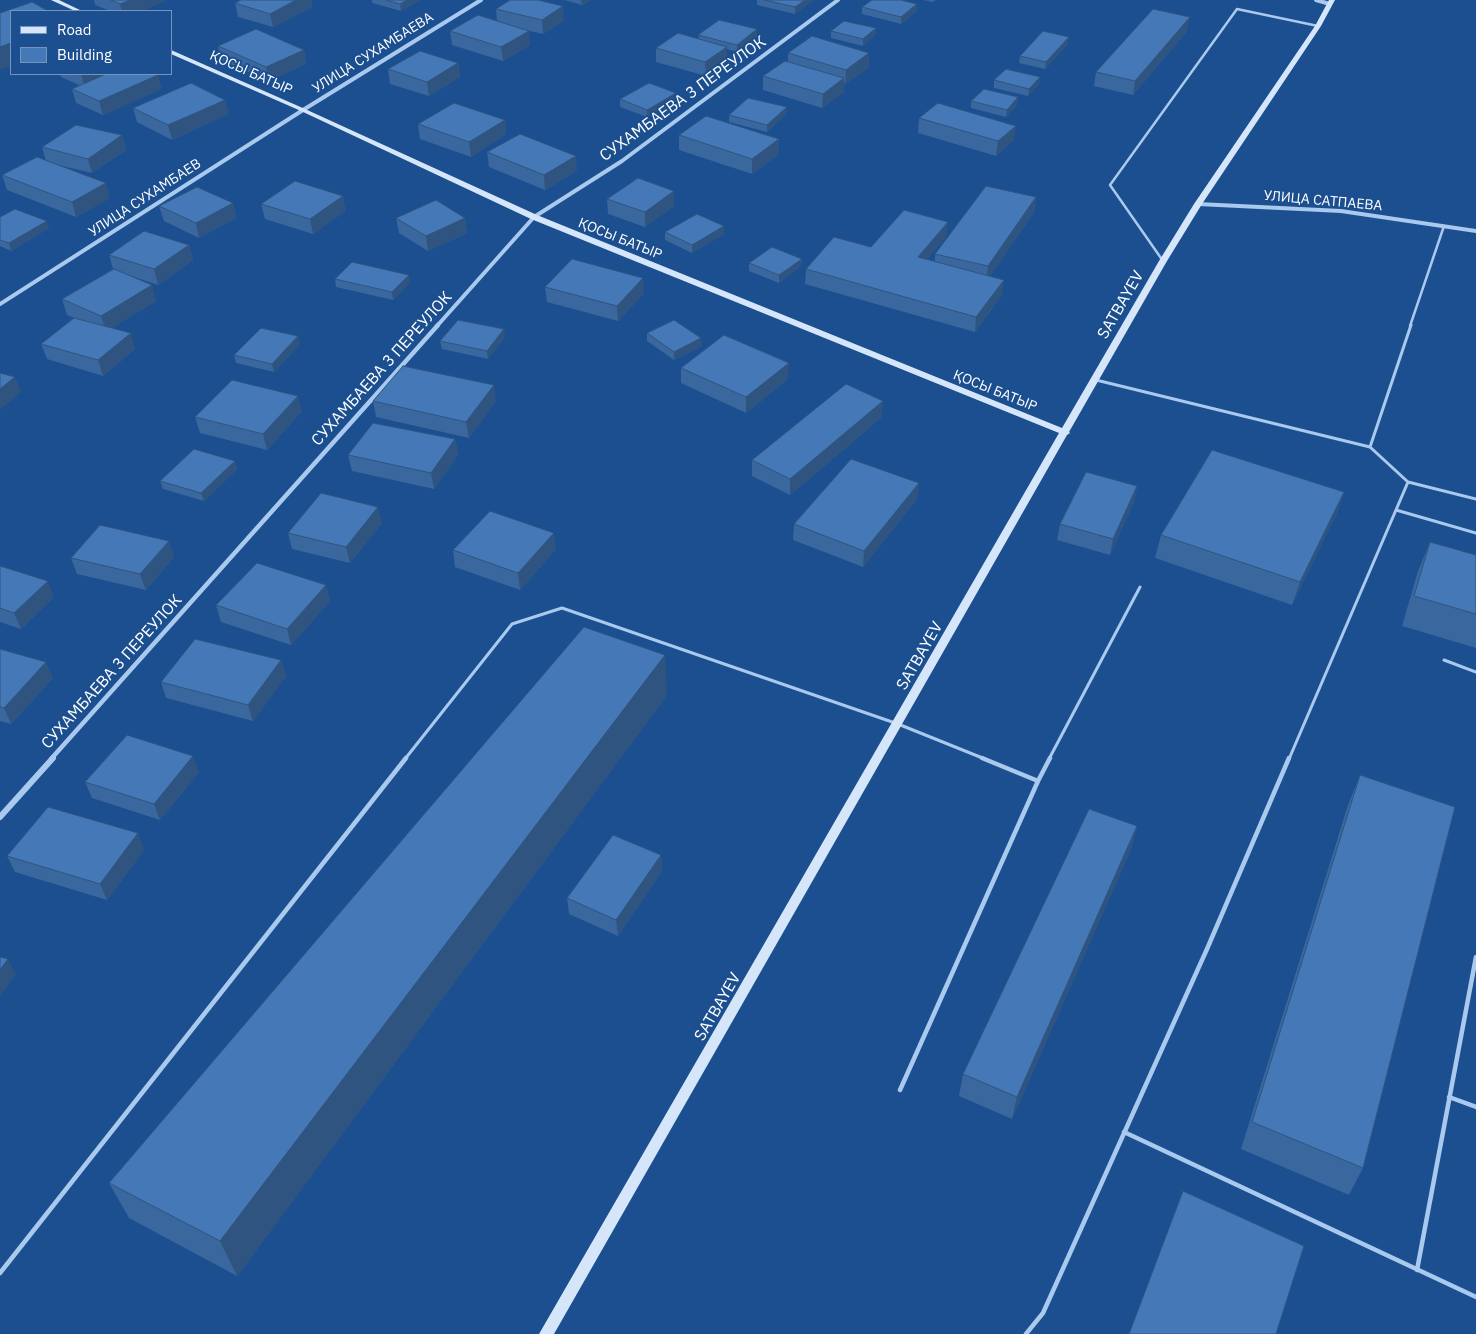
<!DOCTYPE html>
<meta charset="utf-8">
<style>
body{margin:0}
#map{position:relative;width:1476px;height:1334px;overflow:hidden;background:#1b4f8f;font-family:"IBM Plex Sans",sans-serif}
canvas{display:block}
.legend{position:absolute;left:10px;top:10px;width:162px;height:65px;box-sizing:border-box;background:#1b4f8f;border:1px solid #7695bc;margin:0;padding:6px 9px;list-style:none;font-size:15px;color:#fff}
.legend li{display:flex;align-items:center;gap:10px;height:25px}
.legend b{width:25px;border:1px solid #7695bc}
</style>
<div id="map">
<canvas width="1476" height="1334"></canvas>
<ul class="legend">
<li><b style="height:6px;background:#d6e6fa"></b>Road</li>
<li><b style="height:14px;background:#4478b7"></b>Building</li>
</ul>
</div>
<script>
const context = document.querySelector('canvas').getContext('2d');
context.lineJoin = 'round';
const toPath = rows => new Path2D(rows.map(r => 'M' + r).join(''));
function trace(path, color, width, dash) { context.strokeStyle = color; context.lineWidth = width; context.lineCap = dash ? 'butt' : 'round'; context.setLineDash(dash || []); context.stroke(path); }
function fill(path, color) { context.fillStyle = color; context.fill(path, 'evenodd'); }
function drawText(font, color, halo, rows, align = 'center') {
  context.font = font + ' "IBM Plex Sans",sans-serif'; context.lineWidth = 4; context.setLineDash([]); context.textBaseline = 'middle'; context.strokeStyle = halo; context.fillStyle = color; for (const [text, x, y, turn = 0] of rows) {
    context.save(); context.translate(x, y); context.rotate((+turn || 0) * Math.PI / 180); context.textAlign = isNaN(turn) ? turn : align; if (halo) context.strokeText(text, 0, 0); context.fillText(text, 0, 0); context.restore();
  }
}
trace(toPath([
 [1163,261,1110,185,1237,9,1318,26],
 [1410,326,1444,226]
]), '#a9c9ee', 2.5);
trace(toPath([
 [1096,380,1370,447,1408,482,1476,499],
 [1370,447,1411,325],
 [1396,510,1476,533],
 [1444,660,1476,672],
 [405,759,512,624,562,608,898,724,985,759],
 [1049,759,1140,587],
 [1289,759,1408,482]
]), '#a9c9ee', 3);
trace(toPath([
 [982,758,1038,781,1050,758],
 [900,1090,1038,781],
 [1449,1097,1476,1107],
 [1124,1132,1476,1297],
 [1417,1270,1476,957],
 [0,1273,406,758],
 [1026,1334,1043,1313,1207,949,1289,758]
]), '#a9c9ee', 4.5);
trace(toPath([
 [1316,0,1330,4],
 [1198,204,1341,211,1476,231],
 [0,304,303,110,481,0],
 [437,326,534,217,622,161,838,0]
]), '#a9c9ee', 4);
trace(toPath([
 [51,759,438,325]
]), '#a9c9ee', 4.5);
trace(toPath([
 [0,817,53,758]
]), '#a9c9ee', 6);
fill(toPath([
 [51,0,59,0,82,11,75,11,51,0],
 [1329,0,1335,0,1321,26,1202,204,1167,261,1069,432,1070,433,1067,435,554,1334,539,1334,1059,433,531,219,301,111,171,54,171,50,305,109,537,215,1062,428,1159,261,1194,204,1315,26,1329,0]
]), '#d6e6fa');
fill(toPath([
 [94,0,165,0,165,1,140,11,110,11,95,5],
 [241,0,311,0,312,7,273,27,238,17,235,3],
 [372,0,420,0,401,11,372,3],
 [564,0,591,0,582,5],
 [757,0,813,0,795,14,757,5],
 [923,0,936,0,933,2],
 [862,7,917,11,901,24,862,14],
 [496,9,564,20,543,34,526,30,530,45,503,61,452,45,450,31,497,21],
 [876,28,875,35,863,46,831,38,831,31],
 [1187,31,1133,95,1094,86,1096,72],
 [698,35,757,36,737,52,727,49,727,61,706,76,656,62,656,48,699,39],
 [1068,44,1045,69,1019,63,1020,56],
 [218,46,304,50,306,64,269,81,221,60],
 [788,53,869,67,845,84,844,83,844,92,822,108,763,90,763,76,788,61],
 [458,63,460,77,429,96,390,84,388,69],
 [60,74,155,74,158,75,161,89,103,115,76,103,72,89,79,85,61,77],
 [1040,77,1039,84,1028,96,994,88,994,80],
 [1018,97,1017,105,1006,117,971,108,971,101],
 [620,99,676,101,647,117,620,107],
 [225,100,228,114,172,140,137,122,133,108],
 [787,107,786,114,767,132,729,122,729,115],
 [919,118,1014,140,996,156,918,133],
 [505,120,506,134,471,157,420,139,418,124],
 [122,135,126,150,92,173,58,165,110,198,76,217,7,190,2,175,46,161,42,147],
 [679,135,779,154,752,174,679,150],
 [487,152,577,171,545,190,489,167],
 [674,191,674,206,645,227,608,214,607,199],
 [343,196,345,211,313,234,265,219,261,204],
 [1036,197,1034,212,990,276,1002,295,975,332,805,284,806,269,871,247,946,237,927,259,935,261,935,254],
 [233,203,236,218,199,238,164,221,159,206],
 [0,217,49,228,11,251,0,246],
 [396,218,465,218,467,233,428,251,399,233],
 [665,232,724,234,692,253,665,240],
 [189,245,193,260,158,285,125,274,156,301,112,328,135,349,103,376,47,359,41,344,74,318,67,315,62,299,113,269,109,255],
 [802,259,801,266,779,283,749,271,749,263],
 [335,279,410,282,393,300,336,287],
 [545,287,644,293,618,321,547,302],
 [647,333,702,346,674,360,647,341],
 [298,336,300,344,274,372,236,363,234,355],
 [505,337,488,359,442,349,440,341],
 [681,368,788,379,746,413,681,383],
 [373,401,496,401,469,438,376,417],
 [302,411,267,450,200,433,195,417],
 [882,417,790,495,752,476,752,460],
 [455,439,458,455,434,489,352,471,348,455],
 [235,461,237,469,204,501,163,489,160,481],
 [1137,486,1134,502,1110,555,1057,540,1060,524],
 [1344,492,1336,515,1292,605,1155,558,1161,535],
 [917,499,863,567,793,540,794,524],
 [382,523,350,563,292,549,288,533],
 [1430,542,1476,555,1476,648,1402,626,1418,571],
 [556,549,520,590,455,567,453,550],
 [174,557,146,590,77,574,71,558],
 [0,566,54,597,21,629,0,622],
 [326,585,330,601,291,645,221,622,216,605],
 [0,649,53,678,11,724,0,721],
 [281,660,286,676,253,721,166,698,161,682],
 [667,695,237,1276,129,1218,109,1183],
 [199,772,160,820,92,798,85,782],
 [1360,775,1363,1168,1349,1195,1241,1149,1348,805],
 [1137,826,1131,849,1012,1119,959,1096,963,1074],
 [144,850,107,900,15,872,7,856],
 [661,855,662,871,618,936,569,914,567,898]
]), '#3a679d');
fill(toPath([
 [131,0,165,0,165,1,140,11,122,11,120,4],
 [296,0,311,0,312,7,273,27,270,14],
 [407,0,420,0,401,11,400,4],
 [581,0,591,0,582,5],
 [805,0,813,0,795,14,795,7],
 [917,4,917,11,901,24,901,17],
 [563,6,564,20,543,34,542,20],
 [1190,17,1187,31,1133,95,1135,81],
 [876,28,875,35,863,46,863,39],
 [757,29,757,36,737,52,737,45],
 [529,31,530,45,503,61,501,47],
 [1069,37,1068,44,1045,69,1046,62],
 [11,43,11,66,0,70,0,47],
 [727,47,727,61,706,76,705,62],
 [304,50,306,64,269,81,266,67],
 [869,53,869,67,845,84,846,70],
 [458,63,460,77,429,96,427,82],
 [81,74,121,74,85,89],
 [158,75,161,89,103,115,99,101],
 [1040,77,1039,84,1028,96,1029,89],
 [844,78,844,92,822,108,823,94],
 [676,93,676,101,647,117,647,110],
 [1018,97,1017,105,1006,117,1007,110],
 [225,100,228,114,172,140,168,125],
 [787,107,786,114,767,132,767,125],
 [505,120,506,134,471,157,469,142],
 [1016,126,1014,140,996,156,998,141],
 [122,135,126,150,92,173,88,159],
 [779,139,779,154,752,174,752,159],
 [576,156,577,171,545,190,544,175],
 [106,183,110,198,76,217,72,202],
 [674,191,674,206,645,227,645,212],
 [343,196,345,211,313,234,310,219],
 [1036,197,1034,212,986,282,988,266],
 [233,203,236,218,199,238,196,223],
 [465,218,467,233,428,251,426,236],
 [47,221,49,228,11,251,9,243],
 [948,222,946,237,916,272,918,257],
 [724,226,724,234,692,253,692,245],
 [189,245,193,260,158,285,154,269],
 [802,259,801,266,779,283,779,275],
 [409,275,410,282,393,300,392,292],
 [643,278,644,293,618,321,617,306],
 [1004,280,1002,295,975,332,976,317],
 [152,285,156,301,106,332,101,316],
 [504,329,505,337,488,359,487,351],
 [131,333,135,349,103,376,98,360],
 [298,336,300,344,274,372,272,364],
 [701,338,702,346,674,360,674,352],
 [789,363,788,379,746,413,746,397],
 [15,377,21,392,0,410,0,389],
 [494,385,496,401,469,438,466,422],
 [298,396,302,411,267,450,263,434],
 [883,401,882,417,790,495,790,479],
 [455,439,458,455,434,489,431,473],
 [235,461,237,469,204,501,201,493],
 [919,483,917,499,863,567,864,551],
 [1137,486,1134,502,1110,555,1113,539],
 [1344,492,1336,515,1292,605,1300,582],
 [378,507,382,523,350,563,346,547],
 [554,533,556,549,520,590,518,573],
 [169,541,174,557,146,590,140,574],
 [48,581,54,597,21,629,14,613],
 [326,585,330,601,291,645,287,629],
 [665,655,667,695,237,1276,220,1241],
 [281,660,286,676,253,721,248,705],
 [46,662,53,678,11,724,4,708],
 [193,756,199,772,160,820,154,804],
 [1137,826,1131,849,1012,1119,1017,1097],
 [138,833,144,850,107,900,100,884],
 [661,855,662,871,618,936,616,920],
 [8,959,16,974,0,997,0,970]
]), '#305480');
const building = toPath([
 [111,0,131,0,120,4,111,0],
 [241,0,296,0,270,14,235,3,241,0],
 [386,0,407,0,400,4,386,0],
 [510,0,538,0,563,6,542,20,496,9,510,0],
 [765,0,805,0,795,7,765,0],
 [872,0,901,0,917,4,901,17,862,7,872,0],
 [32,2,48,11,11,11,11,43,0,47,0,13,32,2],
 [1153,9,1190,17,1135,81,1096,72,1153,9],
 [478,15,529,31,501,47,450,31,478,15],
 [719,20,757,29,737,45,698,35,719,20],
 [844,21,876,28,863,39,831,31,844,21],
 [256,29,304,50,266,67,218,46,256,29],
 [1043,31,1069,37,1046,62,1020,56,1043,31],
 [678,33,727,47,705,62,656,48,678,33],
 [812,36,869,53,846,70,788,53,812,36],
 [420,51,458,63,427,82,388,69,420,51],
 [785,61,844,78,823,94,763,76,785,61],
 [1006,69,1040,77,1029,89,994,80,1006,69],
 [106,74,155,74,158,75,99,101,72,89,106,74],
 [191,83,225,100,168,125,133,108,191,83],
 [649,83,676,93,647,110,620,99,649,83],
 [984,89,1018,97,1007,110,971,101,984,89],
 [748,98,787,107,767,125,729,115,748,98],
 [454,103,505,120,469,142,418,124,454,103],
 [938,103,1016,126,998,141,919,118,938,103],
 [706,116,779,139,752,159,679,135,706,116],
 [76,125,122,135,88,159,42,147,76,125],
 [520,134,576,156,544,175,487,152,520,134],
 [37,157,106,183,72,202,2,175,37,157],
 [638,178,674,191,645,212,607,199,638,178],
 [295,181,343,196,310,219,261,204,295,181],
 [986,186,1036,197,988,266,935,254,986,186],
 [197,187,233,203,196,223,159,206,197,187],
 [436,200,465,218,426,236,396,218,436,200],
 [15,209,47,221,9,243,0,240,0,217,15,209],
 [904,210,948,222,918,257,1004,280,976,317,806,269,834,237,871,247,904,210],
 [697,214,724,226,692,245,665,232,697,214],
 [144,231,189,245,154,269,109,255,144,231],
 [772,247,802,259,779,275,749,263,772,247],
 [572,259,643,278,617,306,545,287,572,259],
 [352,262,409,275,392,292,335,279,352,262],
 [114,269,152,285,101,316,62,299,114,269],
 [74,318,131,333,98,360,41,344,74,318],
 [458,320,504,329,487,351,440,341,458,320],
 [674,320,701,338,674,352,647,333,674,320],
 [261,328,298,336,272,364,234,355,261,328],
 [724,335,789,363,746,397,681,368,724,335],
 [403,366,494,385,466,422,373,401,403,366],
 [0,373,15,377,0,389,0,373],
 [232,380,298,396,263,434,195,417,232,380],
 [846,384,883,401,790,479,752,460,846,384],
 [373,423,455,439,431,473,348,455,373,423],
 [194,449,235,461,201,493,160,481,194,449],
 [1212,450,1344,492,1300,582,1161,535,1212,450],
 [851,459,919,483,864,551,794,524,851,459],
 [1086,472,1137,486,1113,539,1060,524,1086,472],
 [321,493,378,507,346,547,288,533,321,493],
 [490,511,554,533,518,573,453,550,490,511],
 [100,525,169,541,140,574,71,558,100,525],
 [1430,542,1476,555,1476,614,1414,596,1430,542],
 [257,563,326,585,287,629,216,605,257,563],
 [0,566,48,581,14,613,0,608,0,566],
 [584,627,665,655,220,1241,109,1183,584,627],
 [195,639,281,660,248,705,161,682,195,639],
 [0,649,46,662,4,708,0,707,0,649],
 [127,735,193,756,154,804,85,782,127,735],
 [1360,775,1455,807,1363,1168,1252,1122,1360,775],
 [48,807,138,833,100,884,7,856,48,807],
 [1089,809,1137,826,1017,1097,963,1074,1089,809],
 [613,835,661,855,616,920,567,898,613,835],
 [0,957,8,959,0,970,0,957],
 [1183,1191,1304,1246,1276,1334,1129,1334,1183,1191]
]);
fill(building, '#4478b7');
trace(building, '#305480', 1);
drawText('14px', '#fff', '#1b4f8f', [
 ["УЛИЦА СУХАМБАЕВА",373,53,-32],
 ["ҚОСЫ БАТЫР",251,73,24],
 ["УЛИЦА СУХАМБАЕВ",145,198,-33],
 ["УЛИЦА САТПАЕВА",1323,201,5],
 ["ҚОСЫ БАТЫР",620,239,22],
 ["ҚОСЫ БАТЫР",995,391,22]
]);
drawText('16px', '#fff', '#1b4f8f', [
 ["СУХАМБАЕВА 3 ПЕРЕУЛОК",683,99,-36],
 ["SATBAYEV",1121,305,-60],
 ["СУХАМБАЕВА 3 ПЕРЕУЛОК",382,369,-48],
 ["SATBAYEV",920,656,-60],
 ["СУХАМБАЕВА 3 ПЕРЕУЛОК",112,672,-48],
 ["SATBAYEV",718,1007,-60]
]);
</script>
